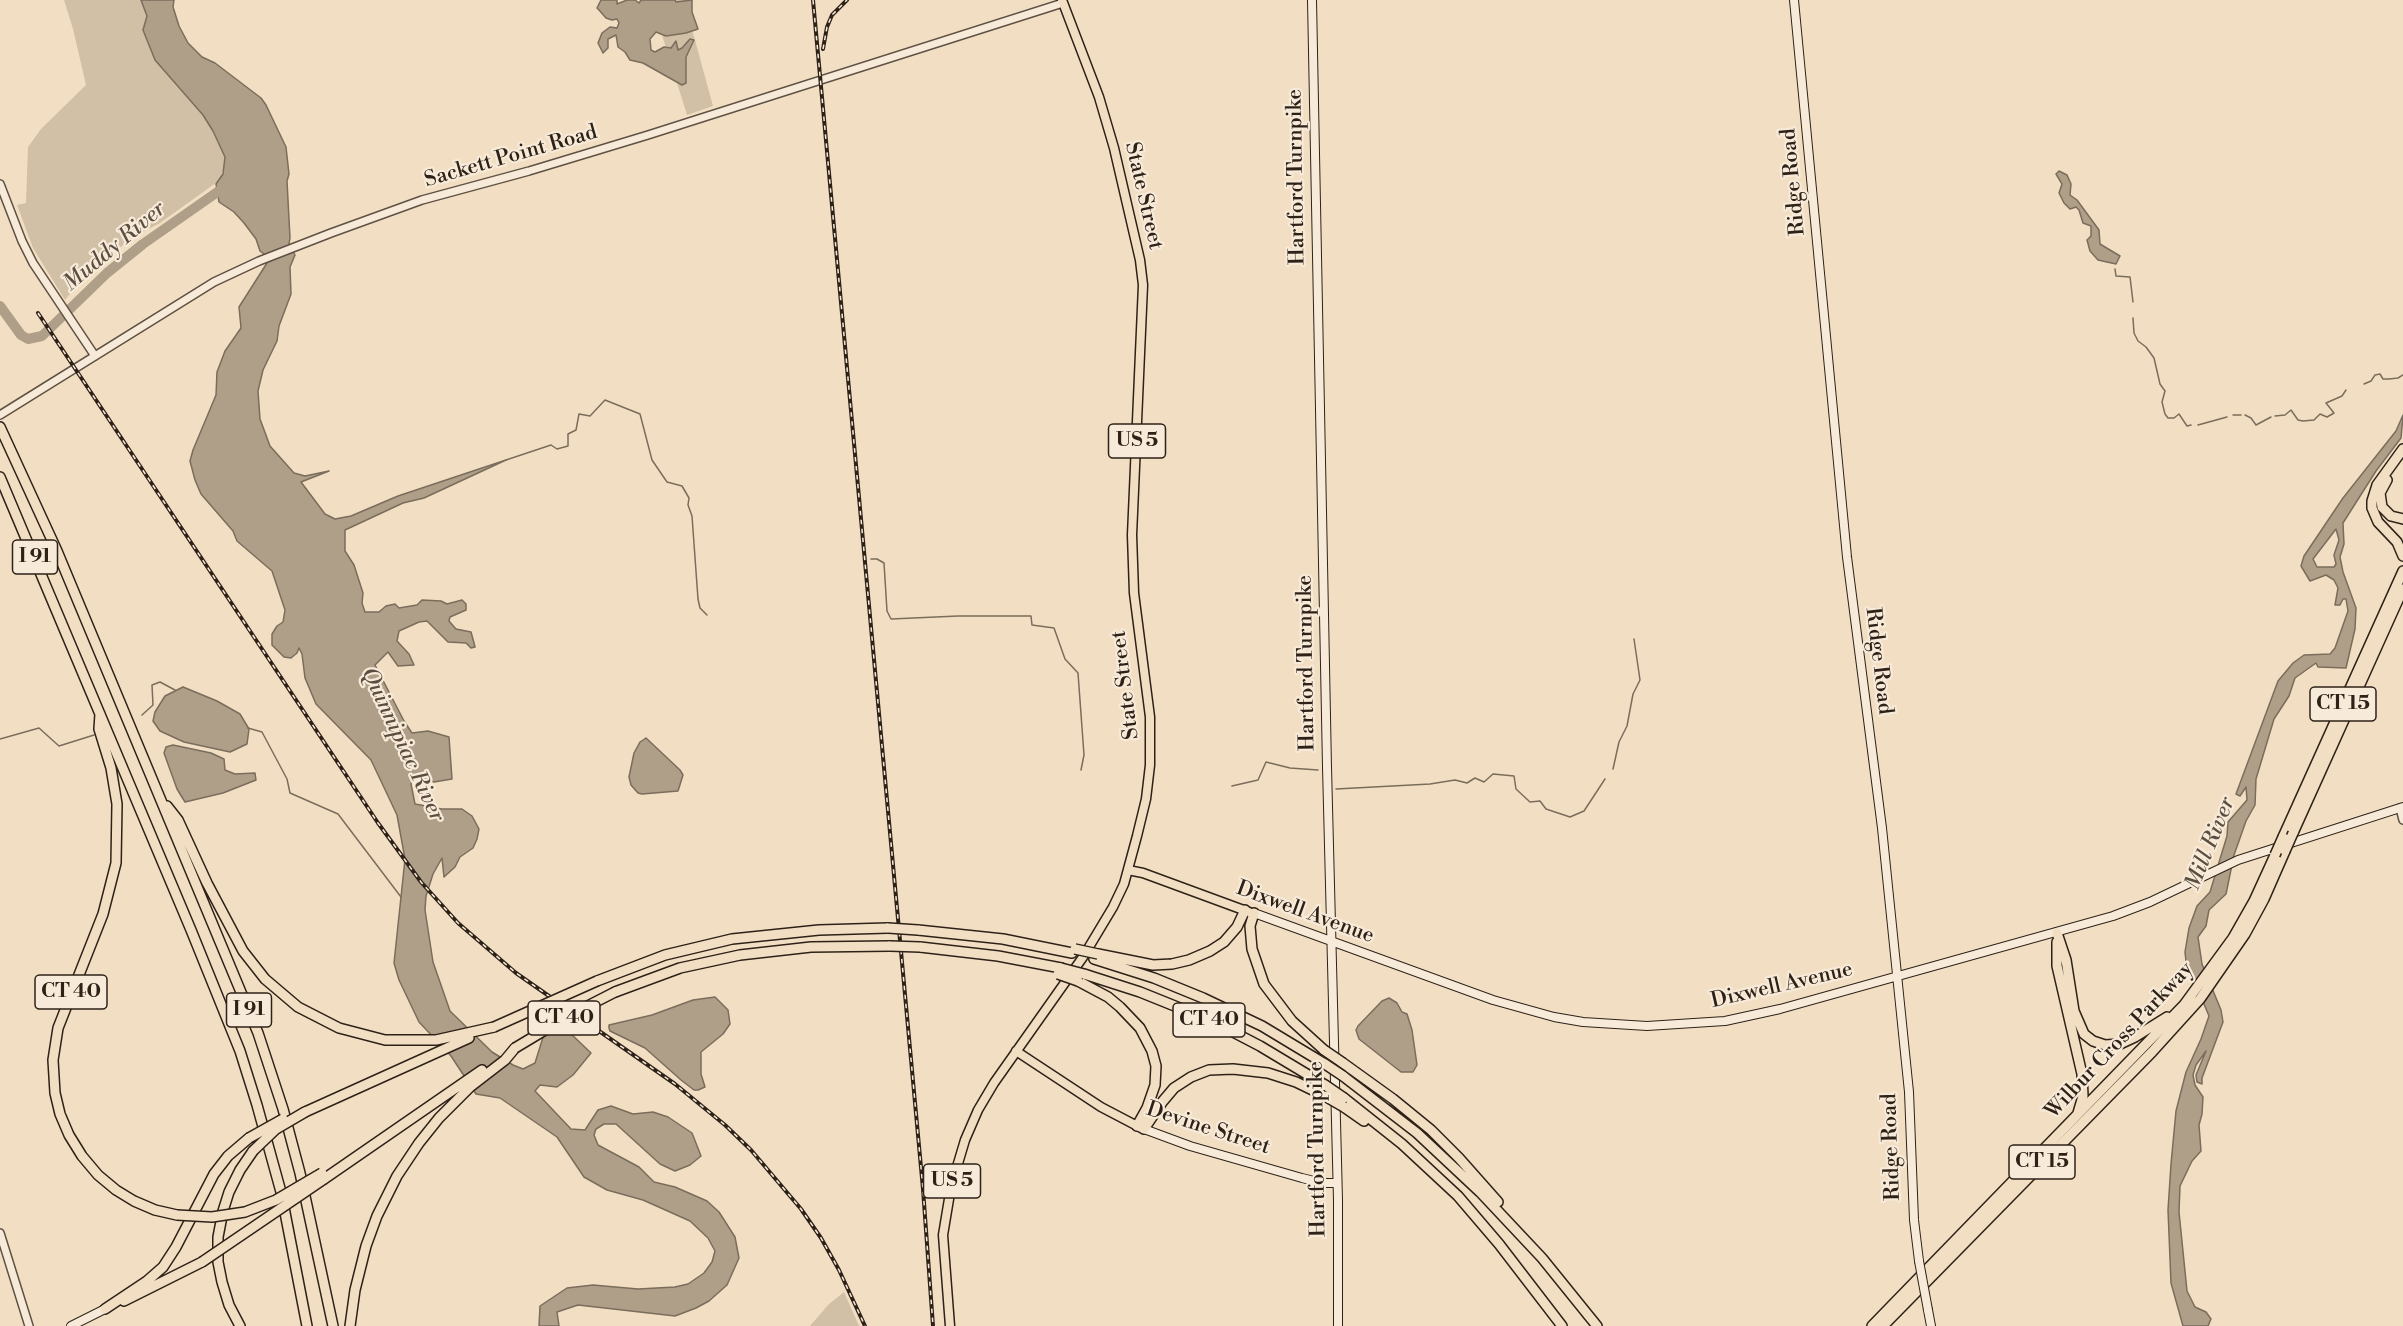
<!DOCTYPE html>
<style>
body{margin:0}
canvas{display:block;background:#f2dfc3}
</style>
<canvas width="2403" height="1326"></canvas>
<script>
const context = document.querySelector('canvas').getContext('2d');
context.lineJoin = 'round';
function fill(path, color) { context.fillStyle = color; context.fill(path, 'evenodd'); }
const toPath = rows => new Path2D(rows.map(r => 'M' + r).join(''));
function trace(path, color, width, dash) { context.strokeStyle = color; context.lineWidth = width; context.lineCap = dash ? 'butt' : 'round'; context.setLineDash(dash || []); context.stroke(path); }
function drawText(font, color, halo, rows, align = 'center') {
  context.font = font + ' "Libre Bodoni",serif'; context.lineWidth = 4.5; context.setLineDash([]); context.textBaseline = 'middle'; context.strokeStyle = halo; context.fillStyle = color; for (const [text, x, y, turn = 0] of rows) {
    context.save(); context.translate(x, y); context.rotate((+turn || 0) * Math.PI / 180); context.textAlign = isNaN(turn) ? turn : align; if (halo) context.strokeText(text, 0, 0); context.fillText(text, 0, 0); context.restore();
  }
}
fill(toPath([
 [64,0,141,0,147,16,143,30,155,60,208,121,225,157,225,164,220,180,160,223,141,233,119,248,79,283,65,300,33,248,17,205,26,203,28,147,41,129,86,85,73,29],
 [651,0,684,0,713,106,687,115],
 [844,1292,859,1326,810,1326,829,1304]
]), '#d1bfa6');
const water = toPath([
 [141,0,174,0,173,7,179,26,188,43,202,57,215,63,261,98,266,105,286,147,289,174,287,181,290,238,289,244,295,255,290,267,291,294,279,326,277,341,263,370,258,391,260,419,270,446,294,473,305,476,329,471,301,482,325,514,335,519,351,516,398,496,506,460,424,498,403,503,345,530,345,551,354,565,363,593,362,603,365,612,379,612,386,606,395,604,399,608,417,605,422,600,441,601,447,604,462,600,466,604,466,610,450,617,449,621,456,629,471,632,474,643,475,647,471,648,466,643,448,642,427,621,419,622,399,631,397,641,409,654,414,665,398,666,388,652,375,665,404,721,412,733,428,731,449,737,452,779,434,782,420,776,414,776,411,784,415,804,442,809,462,809,472,816,479,829,477,839,473,848,460,857,455,867,444,877,442,858,433,874,426,896,425,910,433,962,450,1011,492,1052,513,1065,523,1069,535,1063,544,1034,562,1028,569,1032,591,1053,573,1075,557,1087,540,1085,535,1091,571,1129,585,1130,598,1110,611,1106,633,1114,653,1112,668,1117,692,1133,701,1156,690,1165,675,1171,660,1164,616,1124,604,1124,596,1129,594,1135,598,1145,639,1167,654,1182,675,1187,707,1201,719,1212,735,1237,739,1258,727,1285,709,1301,696,1308,675,1316,578,1305,557,1312,559,1326,539,1326,540,1306,567,1288,593,1285,638,1289,675,1287,688,1284,704,1273,712,1262,715,1251,708,1238,690,1221,643,1200,607,1190,584,1177,557,1137,500,1098,476,1094,451,1056,419,1022,399,980,394,963,405,859,397,815,371,760,316,704,305,678,302,654,299,648,297,653,291,658,284,657,272,645,272,634,277,626,283,622,285,610,272,571,237,541,233,531,201,494,195,480,190,461,193,450,216,395,217,372,225,351,241,328,239,307,267,263,264,254,260,251,256,239,244,223,234,212,219,202,216,184,223,174,225,157,213,131,203,115,155,60,143,30,147,16,141,0],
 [601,0,617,0,617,4,627,0,635,0,639,3,641,0,675,0,676,2,692,0,692,12,698,29,686,33,666,36,656,32,650,39,651,50,655,52,664,47,671,48,676,41,678,50,682,48,690,39,694,40,686,57,686,83,682,85,643,63,630,60,625,52,618,47,616,35,608,39,608,48,603,53,598,43,602,33,610,27,617,28,619,23,617,19,612,20,606,18,599,10,597,8,601,0],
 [2059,171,2067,175,2071,184,2070,195,2077,200,2099,230,2100,244,2120,256,2116,264,2098,260,2090,251,2087,240,2091,236,2091,226,2083,223,2079,210,2076,207,2070,209,2064,203,2059,193,2062,184,2056,174,2059,171],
 [2403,415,2401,438,2376,471,2343,523,2344,544,2340,557,2343,572,2356,608,2355,629,2346,668,2318,667,2316,663,2295,678,2289,696,2274,719,2256,779,2255,805,2246,821,2234,855,2226,894,2209,910,2206,926,2198,937,2202,964,2221,1010,2223,1022,2202,1078,2202,1084,2197,1082,2196,1075,2206,1051,2196,1065,2193,1075,2195,1085,2203,1097,2202,1114,2199,1125,2201,1151,2192,1161,2180,1186,2179,1212,2187,1291,2195,1307,2206,1312,2211,1319,2208,1326,2183,1326,2171,1283,2168,1210,2171,1164,2176,1111,2186,1072,2201,1039,2209,1016,2194,980,2187,971,2185,952,2189,928,2197,906,2210,892,2227,836,2228,822,2247,800,2246,787,2240,796,2236,794,2278,681,2293,663,2304,655,2330,654,2335,648,2348,611,2346,599,2343,599,2340,605,2335,605,2338,588,2334,580,2326,575,2310,581,2301,566,2304,556,2343,498,2396,431,2403,415],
 [2336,529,2339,540,2334,555,2336,564,2334,567,2317,567,2313,559,2336,529],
 [183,687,217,701,240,714,249,729,247,744,230,752,184,742,160,731,153,721,155,712,165,696,183,687],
 [646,738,680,770,683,775,678,791,642,794,638,793,631,785,629,777,634,753,640,742,646,738],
 [173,745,211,753,224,759,225,770,235,774,255,773,256,780,223,793,185,802,177,789,164,753,166,747,173,745],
 [715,997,728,1010,730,1024,723,1034,701,1052,701,1074,705,1087,698,1090,694,1090,681,1080,645,1048,610,1031,609,1028,609,1025,652,1015,693,1000,715,997],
 [1389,998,1397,1003,1402,1012,1407,1014,1412,1030,1417,1065,1413,1072,1401,1072,1359,1039,1356,1030,1358,1026,1382,1001,1389,998]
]);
fill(water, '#af9f89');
trace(water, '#7b6d5c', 1.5);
trace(toPath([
 [2115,269,2116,276,2130,277,2133,302],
 [2133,318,2134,333,2138,341,2146,347,2154,358,2160,384,2165,391,2162,402,2165,414,2168,418,2174,418,2179,414,2187,426,2191,425],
 [2364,384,2371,381,2375,375,2380,374,2383,379,2389,379,2398,378,2403,375],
 [2233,415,2241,415],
 [2245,415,2251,418,2256,425,2271,417],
 [2275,416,2285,415,2291,410,2298,420,2303,421,2314,420,2320,414,2327,417,2334,413,2326,403,2342,396,2346,390],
 [2198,425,2227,417],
 [506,460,551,445,557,449,568,446,568,434,576,430,579,414,590,416,605,400,640,414,652,460,667,482,682,486,689,498,688,505,692,516,698,599,700,608,707,615],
 [871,559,877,559,884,563,887,611,891,619,958,616,1031,616,1032,625,1054,628,1065,659,1078,673,1084,755,1081,770],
 [142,715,153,705,152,685,160,682,175,690],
 [248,728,262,732,287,779,290,793,338,814,401,897],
 [0,739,39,728,59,746,94,735],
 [1613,769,1619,742,1627,726,1633,694,1640,680,1634,639],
 [1232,786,1258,780,1266,762,1290,768,1318,770],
 [1336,789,1430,784,1455,780,1467,783,1475,778,1484,782,1493,774,1514,776,1516,789,1530,802,1540,801,1546,809,1570,817,1584,811,1605,779]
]), '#7b6d5c', 1.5);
trace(toPath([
 [0,306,21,335,28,339,42,336,107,273,143,244,226,186]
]), '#af9f89', 10);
const tertiary = toPath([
 [0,184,22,241,33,263,95,356],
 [0,415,214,282,259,261,331,233,422,200,529,171,648,135,1063,3],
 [2400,808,2403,820],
 [0,1233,29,1326]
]);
const secondary = toPath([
 [1312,0,1327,767,1338,1200,1338,1326],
 [1794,0,1847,557,1882,828,1895,955,1909,1092,1914,1220,1919,1261],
 [1254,913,1493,1000,1554,1017,1583,1022,1647,1026,1725,1021,1780,1009,2113,916,2150,902,2238,860,2403,807],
 [1144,1129,1190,1146,1302,1178,1322,1183,1337,1183],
 [1928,1310,1931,1326],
 [71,1326,105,1309]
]);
const primary = toPath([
 [1128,870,1143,873,1249,912],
 [1016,1051,1101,1107,1143,1129],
 [950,1326,943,1235,951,1187,965,1140,978,1110,994,1083,1083,957,1113,907,1124,884,1137,836,1146,799,1150,765,1150,717,1134,593,1132,535,1143,285,1140,260,1114,148,1099,97,1062,0]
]);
const motorway = toPath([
 [0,427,57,551,258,1033,283,1109,300,1173,333,1326],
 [2403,449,2377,485,2372,501,2372,508,2378,522,2397,542,2403,556],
 [0,477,191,930,240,1051,257,1105,281,1192,307,1326],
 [2387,480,2380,493,2382,507,2391,516,2403,519],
 [100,714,99,729,111,768,117,804,116,863,103,914,58,1028,53,1060,55,1093,60,1114,69,1135,82,1156,98,1175,116,1190,134,1201,155,1210,177,1215],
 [167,806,178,820,207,883,243,951,265,979,298,1007,339,1028,385,1040,436,1040,494,1027],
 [2293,833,2403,589],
 [2283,837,2403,571],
 [1254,913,1250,926,1252,949,1264,984,1292,1021,1324,1050],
 [918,930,1003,939,1072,953],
 [2057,933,2066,960,2074,1011,2084,1034,2093,1041,2105,1045,2120,1044,2135,1037,2167,1017],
 [2057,942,2057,966,2082,1074,2083,1096,2078,1113],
 [920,947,998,956,1061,968],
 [1098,954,1153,965,1172,964,1189,960,1210,951,1224,942,1237,927,1245,910],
 [1094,959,1154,978,1203,998,1262,1026,1325,1064],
 [1084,974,1140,992,1212,1021,1260,1046,1325,1085],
 [597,981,665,955,732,939,819,930,888,928],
 [1078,981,1108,997,1120,1007,1140,1028,1152,1051,1156,1066,1155,1085,1147,1108,1137,1126],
 [615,992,680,968,740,955,811,947,890,946],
 [1343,1063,1393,1099,1431,1130,1459,1158,1498,1202],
 [1343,1076,1417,1133,1480,1192,1542,1258,1597,1326],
 [1344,1098,1402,1144,1458,1196,1499,1244,1562,1326],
 [1344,1107,1364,1121],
 [305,1112,469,1038],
 [1144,1129,1163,1101,1174,1088,1191,1077,1209,1070,1233,1069,1268,1073,1296,1082,1325,1096],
 [324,1179,482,1070],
 [124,1301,202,1262],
 [105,1309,147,1281,163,1267,176,1247,214,1174,228,1156,249,1138],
 [240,1326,229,1305,222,1282,218,1262,218,1237,223,1211,229,1192,240,1170,253,1151],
 [350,1326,355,1290,366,1246,377,1216,397,1176,419,1143,439,1118,470,1087,505,1060,515,1048],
 [1872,1326,2184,1005,2233,938,2254,901,2275,855],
 [1883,1326,2152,1052,2200,999,2245,934,2264,899,2285,851]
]);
trace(tertiary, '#5f5143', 10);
trace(secondary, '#2e2218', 10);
trace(primary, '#2e2218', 11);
trace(motorway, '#2e2218', 12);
trace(tertiary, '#f7ead8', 7);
trace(secondary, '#f7ead8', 8);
trace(primary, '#f2dfc3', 8);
trace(motorway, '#f2dfc3', 9);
const rail = toPath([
 [813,0,923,1189,933,1326],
 [823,49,827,27,832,15,847,0],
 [38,313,378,823,421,882,458,923,516,973,675,1084,725,1125,751,1150,801,1209,821,1238,839,1270,865,1326]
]);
trace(rail, '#2e2218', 4);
trace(rail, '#f7ead8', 1.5, [4.5]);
const secondaryBridge = toPath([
 [1919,1261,1928,1310]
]);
const motorwayBridge = toPath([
 [2285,851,2293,833],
 [2275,855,2283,837],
 [888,928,918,930],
 [890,946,920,947],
 [1075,949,1098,954],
 [1061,968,1084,974],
 [1058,974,1078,981],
 [494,1027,597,981],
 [515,1048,570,1015,615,992],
 [1324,1050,1343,1063],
 [1325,1064,1343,1076],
 [1325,1085,1344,1098],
 [1325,1096,1344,1107],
 [249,1138,283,1119],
 [253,1151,276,1129,305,1112],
 [177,1215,212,1217,245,1212,276,1200,322,1173],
 [202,1262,324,1179]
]);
trace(secondaryBridge, '#2e2218', 10, []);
trace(motorwayBridge, '#2e2218', 12, []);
trace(secondaryBridge, '#f7ead8', 8);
trace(motorwayBridge, '#f2dfc3', 9);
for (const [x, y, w] of [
 [1137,441,57],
 [35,557,45],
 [2343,704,66],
 [71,992,72],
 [249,1010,45],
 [564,1018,72],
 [1209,1020,72],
 [2042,1162,66],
 [952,1181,57]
]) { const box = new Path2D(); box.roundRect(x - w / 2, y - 17, w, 34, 4.5); context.fillStyle = '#f7ead8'; context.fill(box); trace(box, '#2e2218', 1.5); }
drawText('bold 20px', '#2e2218', null, [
 ["US 5",1137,441],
 ["I 91",35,557],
 ["CT 15",2343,704],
 ["CT 40",71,992],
 ["I 91",249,1010],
 ["CT 40",564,1018],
 ["CT 40",1209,1020],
 ["CT 15",2042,1162],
 ["US 5",952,1181]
]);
drawText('21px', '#2e2218', '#f7ead8', [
 ["Sackett Point Road",511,157,-16],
 ["Hartford Turnpike",1297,177,-91],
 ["Ridge Road",1794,182,-95],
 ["State Street",1143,196,77],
 ["Ridge Road",1878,661,83],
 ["Hartford Turnpike",1307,663,-91],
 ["State Street",1126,685,-97],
 ["Dixwell Avenue",1305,913,20],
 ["Dixwell Avenue",1782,986,-13],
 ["Wilbur Cross Parkway",2120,1041,-47],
 ["Devine Street",1208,1129,18],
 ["Ridge Road",1892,1147,-92],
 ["Hartford Turnpike",1318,1149,-91]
]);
drawText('italic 22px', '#5b4e40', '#f7ead8', [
 ["Muddy River",115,247,-40],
 ["Quinnipiac River",402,745,65],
 ["Mill River",2211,844,-68]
]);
</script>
